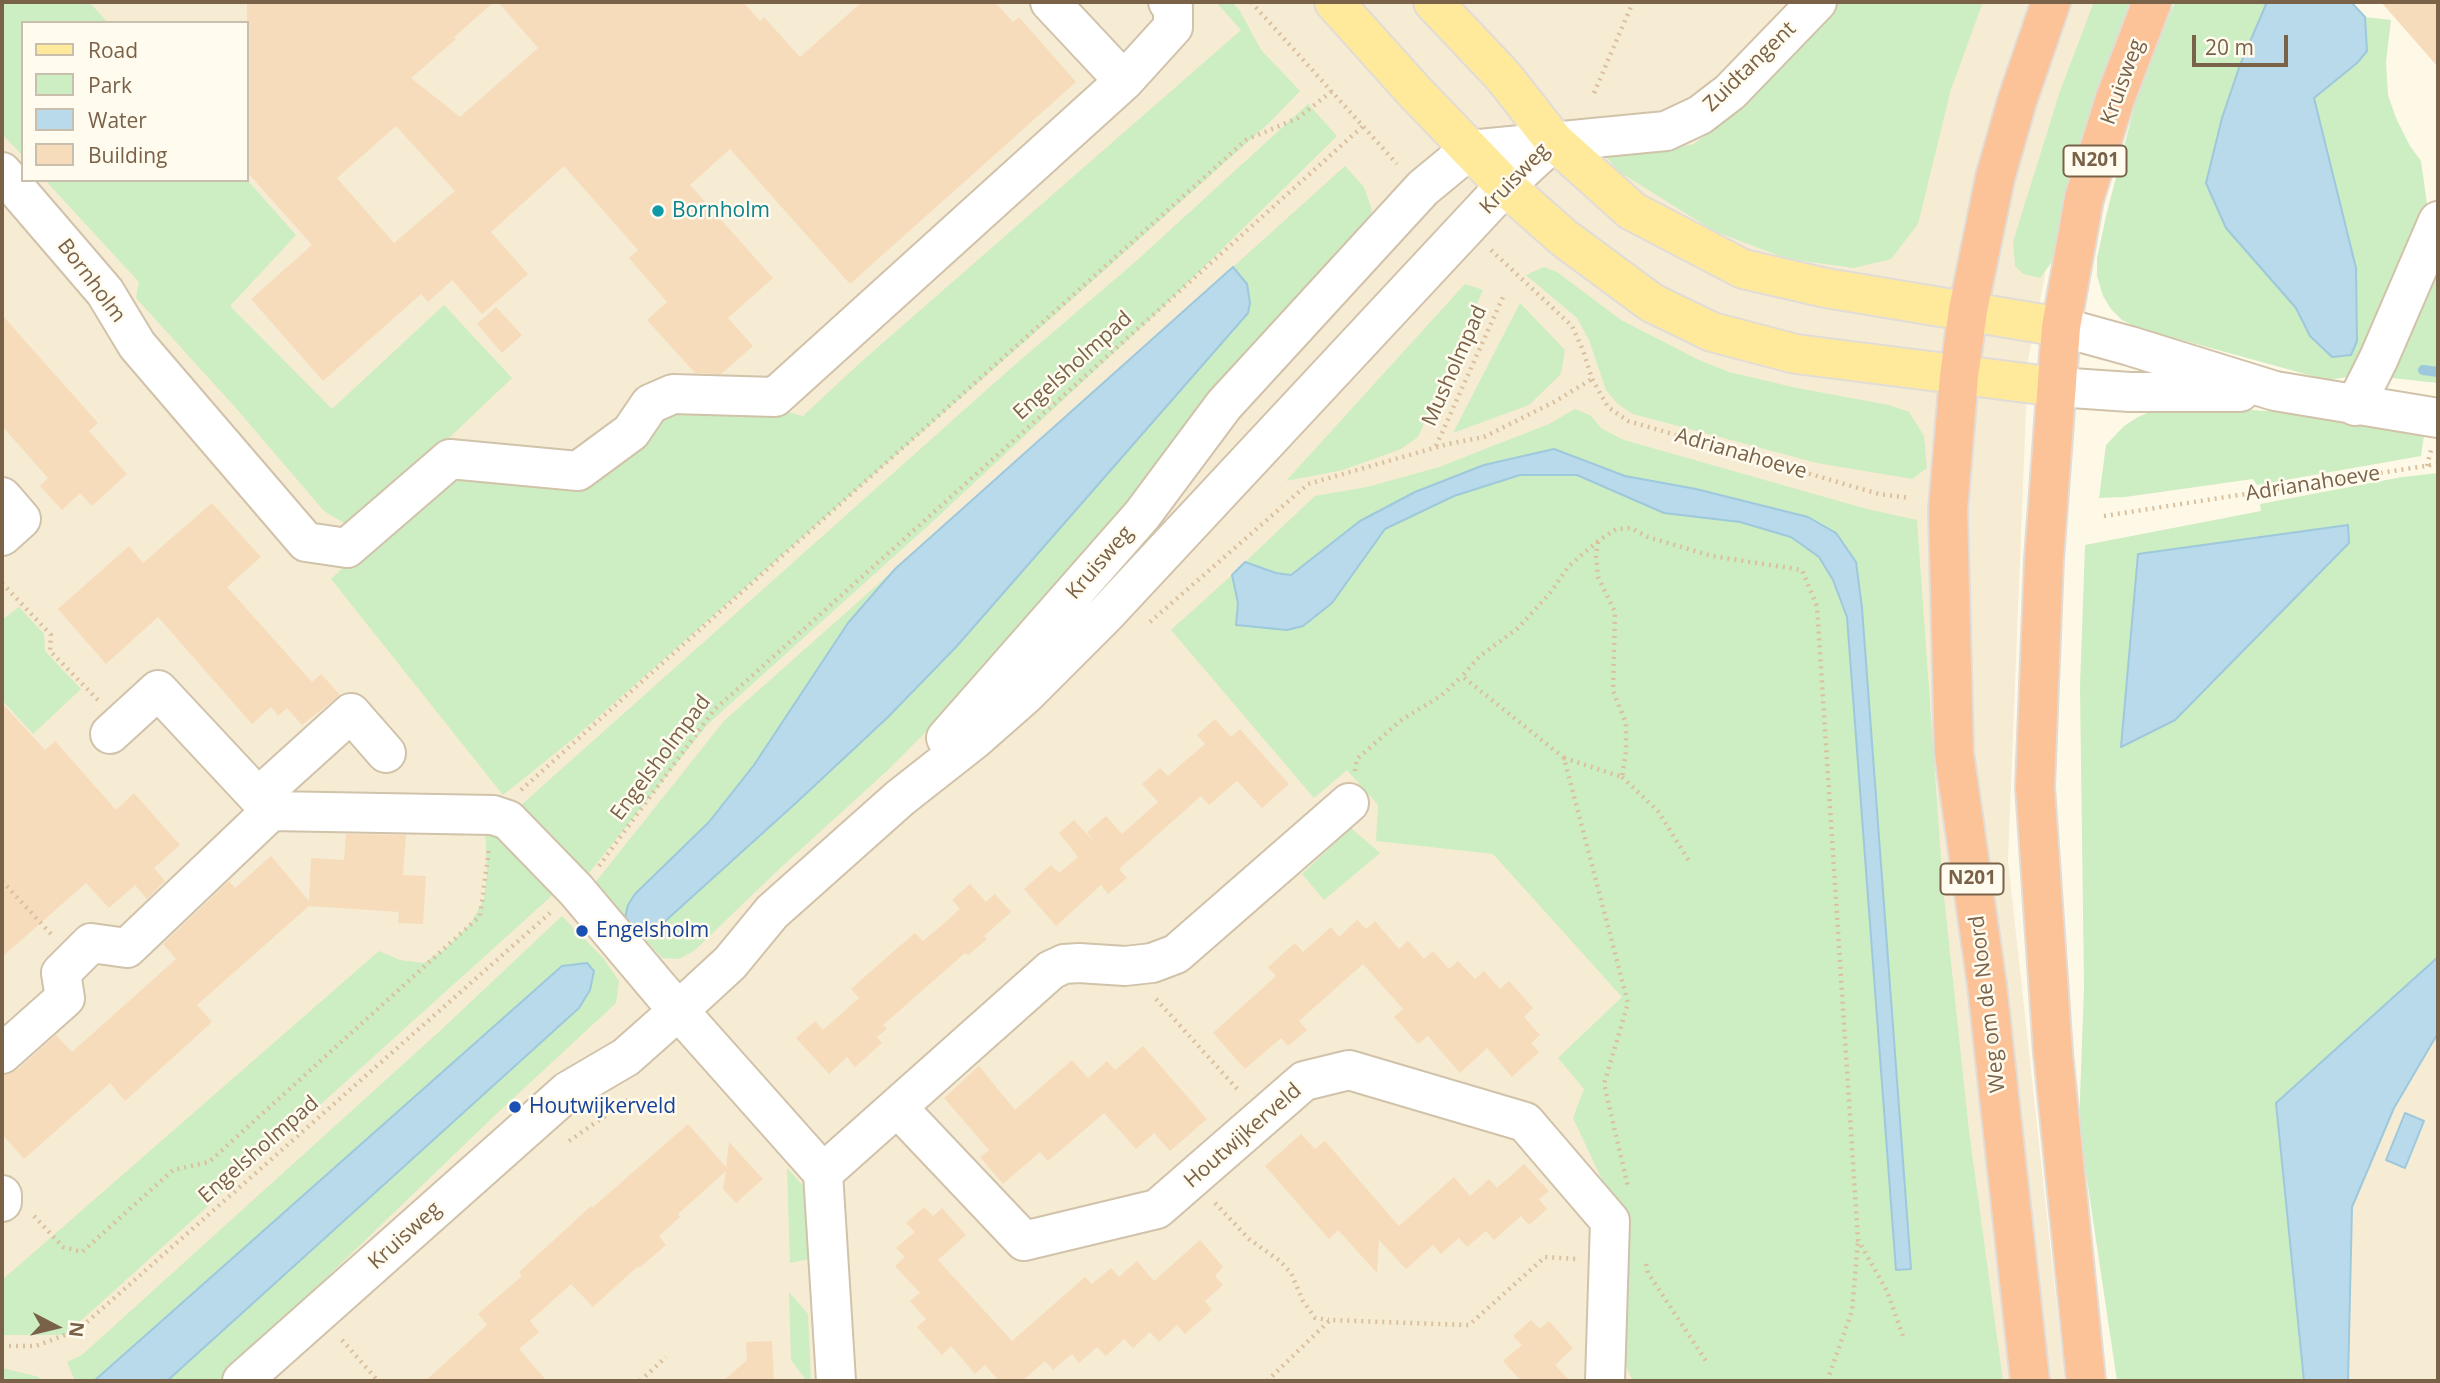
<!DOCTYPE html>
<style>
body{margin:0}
#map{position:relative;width:2440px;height:1383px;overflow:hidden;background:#fef9e6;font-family:"Open Sans",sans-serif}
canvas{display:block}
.frame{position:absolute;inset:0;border:4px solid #7a6248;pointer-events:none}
.legend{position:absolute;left:21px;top:21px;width:228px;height:161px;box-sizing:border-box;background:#fffbee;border:2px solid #cabeac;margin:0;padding:9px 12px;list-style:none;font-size:21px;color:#7a6248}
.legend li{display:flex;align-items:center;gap:14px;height:35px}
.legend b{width:35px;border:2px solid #cabeac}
.north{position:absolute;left:21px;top:1292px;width:70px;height:70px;-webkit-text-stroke:5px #fffbee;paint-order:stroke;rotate:97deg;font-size:19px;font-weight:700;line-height:28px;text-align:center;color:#7a6248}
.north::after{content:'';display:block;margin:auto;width:24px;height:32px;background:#7a6248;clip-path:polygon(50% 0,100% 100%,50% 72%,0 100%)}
.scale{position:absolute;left:2192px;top:35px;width:96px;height:32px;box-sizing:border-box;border:4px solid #7a6248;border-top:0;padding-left:9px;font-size:21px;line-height:24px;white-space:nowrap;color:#7a6248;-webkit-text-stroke:5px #fffbee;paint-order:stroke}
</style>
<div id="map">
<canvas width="2440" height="1383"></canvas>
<div class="frame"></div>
<ul class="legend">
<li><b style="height:9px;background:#ffea9c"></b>Road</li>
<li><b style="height:19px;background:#cdedc3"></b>Park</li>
<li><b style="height:19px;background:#b8daea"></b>Water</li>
<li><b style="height:19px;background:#f6dcbb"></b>Building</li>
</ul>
<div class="north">N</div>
<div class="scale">20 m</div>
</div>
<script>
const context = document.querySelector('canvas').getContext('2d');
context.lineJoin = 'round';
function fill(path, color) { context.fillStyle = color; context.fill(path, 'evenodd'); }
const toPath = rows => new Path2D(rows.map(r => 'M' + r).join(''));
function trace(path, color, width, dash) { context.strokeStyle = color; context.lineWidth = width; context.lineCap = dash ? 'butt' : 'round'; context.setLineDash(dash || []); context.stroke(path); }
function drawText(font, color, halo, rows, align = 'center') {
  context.font = font + ' "Open Sans",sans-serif'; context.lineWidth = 5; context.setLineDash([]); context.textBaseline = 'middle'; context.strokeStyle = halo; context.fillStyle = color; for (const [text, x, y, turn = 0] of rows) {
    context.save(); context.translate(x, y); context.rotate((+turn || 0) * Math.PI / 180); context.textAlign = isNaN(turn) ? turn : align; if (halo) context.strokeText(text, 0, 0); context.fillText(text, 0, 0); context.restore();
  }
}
fill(toPath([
 [2,2,2123,2,2076,118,2028,361,2008,860,2065,1381,2,1381],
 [23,23,247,23,247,180,23,180],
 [2438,989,2438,1381,2341,1381,2337,1173]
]), '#f6ecd4');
fill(toPath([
 [2,2,89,2,108,23,23,23,23,156,2,134],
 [1216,2,1232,2,1240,11,1261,50,1300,91,1270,122,1038,330,573,739,503,795,331,579,456,464,590,476,658,415,758,404,803,416,861,362,1241,30],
 [1840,2,1983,2,1951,89,1918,224,1891,259,1854,268,1788,259,1714,231,1618,171,1602,152,1692,145,1730,118],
 [2094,2,2138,2,2065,211,2051,263,2040,278,2023,274,2015,266,2013,242,2060,91],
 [2175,2,2267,2,2240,65,2222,119,2226,228,2296,308,2310,336,2332,356,2356,268,2314,98,2357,63,2367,51,2365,17,2391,20,2386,62,2388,95,2396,118,2410,146,2421,161,2427,204,2361,370,2348,377,2327,380,2138,328,2122,320,2111,309,2103,296,2097,276,2097,258,2106,216,2140,85],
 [1308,104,1337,136,1160,310,931,523,708,724,585,878,520,806,1010,369,1134,263],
 [1345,166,1364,187,1372,210,1369,219,987,670,889,769,778,870,694,951,679,959,662,958,642,936,651,934,797,802,888,717,957,646,1248,313,1247,284,1233,267],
 [45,180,247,180,296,235,230,306,332,409,444,305,512,378,389,495,344,523,324,511,235,407,136,298,139,282],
 [2438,240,2438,383,2383,377],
 [1544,267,1557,272,1621,320,1699,360,1729,372,1797,388,1889,405,1909,412,1924,436,1927,468,1912,479,1817,463,1633,414,1618,404,1606,390,1589,340,1577,318,1526,275],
 [1465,284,1483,290,1418,437,1401,449,1343,470,1286,481],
 [1520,303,1565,350,1561,374,1529,405,1453,433],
 [2215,407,2303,414,2424,435,2421,456,2257,485,2253,479,2125,497,2099,498,2106,445,2124,426,2138,417,2159,408],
 [1575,409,1590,415,1602,429,1624,440,1867,509,1917,520,1943,887,1969,1131,2003,1381,1633,1381,1607,1327,1621,1220,1573,1118,1584,1089,1558,1058,1622,997,1493,854,1376,841,1378,805,1347,770,1314,798,1171,630,1232,575,1238,603,1332,603,1385,529,1454,496,1520,475,1577,475,1664,513,1740,522,1791,537,1819,557,1833,580,1847,617,1896,1270,1862,608,1808,517,1696,489,1625,476,1554,449,1484,465,1415,492,1360,521,1291,575,1276,573,1245,562,1315,496,1367,487,1439,467,1549,424],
 [2438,473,2438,957,2276,1103,2304,1381,2117,1381,2079,1126,2084,987,2080,687,2085,545,2261,511,2260,504,2402,477],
 [2348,525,2236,656,2175,720],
 [895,569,848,623,754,765,709,822,635,894,628,905,625,918,594,884,724,721],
 [19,607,44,634,45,651,81,689,33,734,2,700,2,620],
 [485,821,557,891,65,1335,2,1335,2,1280,379,951,400,960,424,963,445,949,471,923,484,899,487,874],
 [1351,828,1380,853,1324,900,1302,874],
 [562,916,603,958,619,981,616,1003,492,1118,219,1381,167,1381,404,1165,476,1102,590,990,594,971,587,963,562,966,94,1381,75,1381,67,1362,82,1355,441,1030],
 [787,1168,807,1190,810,1259,790,1263],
 [789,1292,808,1314,811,1381,807,1381,791,1360],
 [2,1368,39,1377,41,1381,2,1381]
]), '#cdedc3');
const water = toPath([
 [2267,2,2351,2,2365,17,2367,51,2357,63,2314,98,2356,268,2357,341,2351,355,2332,357,2310,336,2296,308,2226,228,2206,183,2222,118,2240,65,2267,2],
 [1233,267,1247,284,1250,303,1248,313,957,646,888,717,797,802,651,934,642,936,625,918,628,905,635,894,709,822,754,765,848,623,895,569,1233,267],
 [1554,449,1625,476,1696,489,1808,517,1836,533,1856,562,1862,608,1911,1269,1896,1270,1847,617,1833,580,1819,557,1791,537,1740,522,1664,513,1577,475,1520,475,1454,496,1385,529,1332,603,1303,626,1287,630,1236,625,1238,603,1232,575,1245,562,1276,573,1291,575,1360,521,1415,492,1484,465,1554,449],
 [2348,525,2349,543,2175,720,2121,747,2138,554,2348,525],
 [2438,957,2438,1033,2394,1108,2352,1207,2348,1381,2304,1381,2276,1103,2438,957],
 [587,963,594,971,590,990,579,1008,167,1381,94,1381,562,966,587,963],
 [2405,1113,2424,1121,2405,1168,2386,1160,2405,1113]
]);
fill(water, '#b8daea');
trace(water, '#9ec8dc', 2);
trace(toPath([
 [2423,370,2438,372]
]), '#9ec8dc', 10);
fill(toPath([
 [247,2,494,2,454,37,456,39,411,78,460,117,538,48,498,2,743,2,760,21,764,17,800,57,862,2,995,2,1013,22,1019,17,1076,82,850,284,730,149,690,185,773,278,728,318,753,346,721,374,695,373,647,320,667,302,629,258,638,250,564,166,491,232,528,274,482,314,452,280,428,302,421,294,323,381,251,299,312,245,247,172],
 [396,126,455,191,394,243,337,178],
 [2381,2,2438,2,2438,67],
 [496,307,522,335,502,353,477,324],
 [2,315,98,423,89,431,127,474,92,506,80,493,62,510,40,486,48,478,2,426],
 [212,503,261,557,227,587,312,682,321,674,340,695,302,725,287,708,278,716,271,707,252,724,158,617,106,664,58,609,129,546,143,563],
 [2,703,45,750,55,741,116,810,134,793,180,845,154,868,165,881,147,899,135,885,109,908,86,883,2,957],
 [1215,719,1231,737,1240,729,1289,784,1262,808,1237,781,1209,805,1201,796,1119,869,1127,878,1108,894,1101,885,1056,926,1024,889,1051,865,1059,873,1078,857,1059,833,1074,820,1094,842,1087,832,1106,816,1122,834,1158,802,1142,784,1160,768,1168,776,1186,760,1205,744,1197,735],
 [346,834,406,835,403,875,426,876,423,924,398,923,399,912,309,906,197,1005,212,1022,125,1101,110,1083,24,1159,2,1134,2,1075,17,1070,56,1035,72,1052,176,959,163,944,229,881,235,888,271,856,309,901,311,858,344,860],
 [970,884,986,902,995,894,1011,912,984,936,987,939,968,955,965,953,883,1025,887,1029,877,1037,882,1043,855,1067,847,1057,829,1074,796,1038,815,1021,823,1030,859,998,851,989,887,957,915,933,923,941,942,925,960,909,952,900],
 [1357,920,1366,929,1375,921,1399,949,1408,941,1424,959,1433,951,1449,969,1458,961,1475,979,1484,971,1500,989,1509,981,1533,1008,1524,1017,1540,1035,1531,1043,1539,1052,1512,1077,1487,1048,1460,1073,1428,1036,1418,1044,1394,1017,1403,1009,1363,964,1299,1021,1307,1030,1288,1046,1281,1038,1245,1069,1213,1033,1276,976,1268,967,1295,943,1303,952,1331,927,1339,937],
 [1143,1046,1207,1119,1170,1151,1154,1133,1136,1149,1104,1113,1048,1161,1040,1152,1003,1184,980,1157,989,1150,944,1098,979,1066,1015,1110,1072,1060,1088,1078,1107,1061,1115,1070],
 [688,1124,726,1167,729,1142,763,1179,736,1203,723,1189,726,1171,678,1214,680,1217,659,1236,666,1245,639,1268,638,1266,593,1307,571,1284,530,1321,539,1332,519,1349,547,1381,425,1381,487,1325,478,1314,522,1276,519,1272,591,1206,592,1208],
 [1301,1134,1315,1149,1325,1141,1399,1226,1454,1177,1470,1196,1489,1179,1497,1188,1524,1164,1549,1191,1539,1199,1547,1209,1529,1225,1521,1216,1494,1240,1486,1231,1467,1247,1459,1238,1441,1254,1433,1245,1406,1269,1379,1240,1377,1273,1338,1230,1329,1239,1265,1166],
 [924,1207,933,1216,942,1208,966,1235,938,1260,1012,1341,1085,1277,1092,1284,1111,1268,1119,1277,1137,1261,1154,1281,1200,1240,1223,1267,1215,1276,1223,1285,1205,1301,1212,1310,1185,1334,1177,1325,1159,1342,1150,1332,1133,1348,1124,1339,1106,1356,1097,1347,1079,1363,1072,1354,1053,1370,1045,1361,1022,1381,999,1381,985,1365,975,1374,951,1346,942,1355,917,1327,926,1319,910,1301,920,1293,895,1266,905,1257,896,1248,915,1232,906,1223],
 [1531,1320,1540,1329,1549,1321,1573,1348,1555,1365,1570,1381,1521,1381,1503,1361,1522,1345,1513,1336],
 [772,1341,774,1381,723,1381,747,1360,746,1342]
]), '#f6dcbb');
const minor = toPath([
 [1050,2,1124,81],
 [2,172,105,292,137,345,306,542,347,548,450,459,578,471,631,432,650,404,673,394,775,397,1124,81,1173,27,1173,7,1168,2],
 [2061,327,2130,346,2275,391,2438,418],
 [2057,387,2130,392,2240,392],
 [2355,406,2379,358,2438,221],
 [2,497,21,519,2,536],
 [110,734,158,690,271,811,493,815,508,820,576,890,662,992,823,1173,836,1381],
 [946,738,1142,515,1224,405,1423,188,1469,150,1666,131,1700,115,1730,92,1817,2],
 [258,797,351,713,386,753],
 [2,1054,65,998,61,973,91,943,127,948,271,811],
 [897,1107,1024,1241,1157,1209,1304,1081,1349,1070,1525,1122,1610,1221,1605,1381],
 [823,1173,1051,970,1064,964,1079,963,1125,966,1152,963,1176,954,1349,803],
 [2,1195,2,1202],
 [242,1381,568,1091,626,1057,679,1010,730,963,772,912,900,798,975,739,1025,695,1106,614,1505,186,1554,141]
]);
const major = toPath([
 [1334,2,1413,90,1505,186,1564,238,1652,303,1712,332,1796,354,2057,387],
 [1433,2,1503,76,1554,141,1632,211,1743,269,1826,288,2061,327]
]);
const highway = toPath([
 [2030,1381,1987,985,1954,753,1948,510,1959,376,1968,310,1995,178,2017,101,2051,2],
 [2086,1381,2053,1053,2035,787,2044,559,2061,327,2084,199,2115,99,2152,2]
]);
trace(minor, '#d1c2aa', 42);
trace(major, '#e2dcd7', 42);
trace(highway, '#e2dcd7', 42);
trace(toPath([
 [1251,2,1397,164],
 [1594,93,1633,2],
 [1491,250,1572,326,1583,350,1592,379,1608,407,1628,421,1879,494,1910,498],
 [1436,446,1503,297],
 [2427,466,2431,450],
 [2104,516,2438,464],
 [1598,542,1596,555,1598,577,1615,612,1613,691,1626,723,1626,752,1622,777,1564,758,1628,1003,1604,1084,1628,1187],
 [2,583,51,635,50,651,98,700],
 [1150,622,1308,484,1448,444,1484,437,1554,402,1592,379],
 [1564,758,1462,676,1480,656,1518,628,1550,593,1569,566,1598,541,1616,529,1631,528,1648,537,1712,556,1802,570,1817,606,1858,1240,1887,1291,1904,1339],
 [1355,771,1357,759,1400,721,1442,695,1462,676],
 [1622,777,1658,811,1689,861],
 [521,790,1246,140,1298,118,1332,91],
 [599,866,714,710,1363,126],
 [2,881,51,934],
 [1156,999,1239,1091],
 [569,1141,631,1098],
 [1215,1203,1249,1239,1280,1261,1291,1273,1303,1301,1315,1318,1329,1320],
 [34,1216,63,1247,82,1252,173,1170,209,1162,480,916,489,849],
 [1646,1264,1648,1273,1706,1361],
 [342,1340,378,1381],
 [2,1346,36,1346,78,1330,550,913],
 [640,1381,666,1357],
 [1267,1381,1330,1320,1469,1325,1545,1257,1576,1259],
 [1827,1381,1852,1311,1858,1241]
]), '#dbc09e', 4.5, [2, 5]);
trace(minor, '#fff', 38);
trace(major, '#ffea9c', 38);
trace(highway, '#fdc398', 38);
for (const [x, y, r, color] of [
 [658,211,7,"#0f9aa8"],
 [582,931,7,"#1a4fb4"],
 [515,1107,7,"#1a4fb4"]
]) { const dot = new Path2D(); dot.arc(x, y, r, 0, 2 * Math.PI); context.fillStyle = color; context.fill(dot); trace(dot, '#fffbee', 2.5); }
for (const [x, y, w] of [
 [2095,161,63],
 [1972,879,63]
]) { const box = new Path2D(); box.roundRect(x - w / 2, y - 15.5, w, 31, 5); context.fillStyle = '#fffbee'; context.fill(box); trace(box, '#7a6248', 2); }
drawText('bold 19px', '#7a6248', null, [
 ["N201",2095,161],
 ["N201",1972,879]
]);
drawText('21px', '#7a6248', '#fffbee', [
 ["Zuidtangent",1750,67,-44],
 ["Kruisweg",2123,82,-70],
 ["Kruisweg",1515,179,-46],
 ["Bornholm",91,281,53],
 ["Engelsholmpad",1073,366,-42],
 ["Musholmpad",1455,366,-66],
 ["Adrianahoeve",1741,454,16],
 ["Adrianahoeve",2313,484,-9],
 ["Kruisweg",1100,563,-49],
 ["Engelsholmpad",661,758,-53],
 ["Weg om de Noord",1988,1004,-97],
 ["Houtwijkerveld",1243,1136,-41],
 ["Engelsholmpad",259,1150,-41],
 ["Kruisweg",405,1236,-42]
]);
drawText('21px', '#0d838f', '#fffbee', [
 ["Bornholm",672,211]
], 'left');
drawText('21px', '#164399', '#fffbee', [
 ["Engelsholm",596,931],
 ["Houtwijkerveld",529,1107]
], 'left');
</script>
